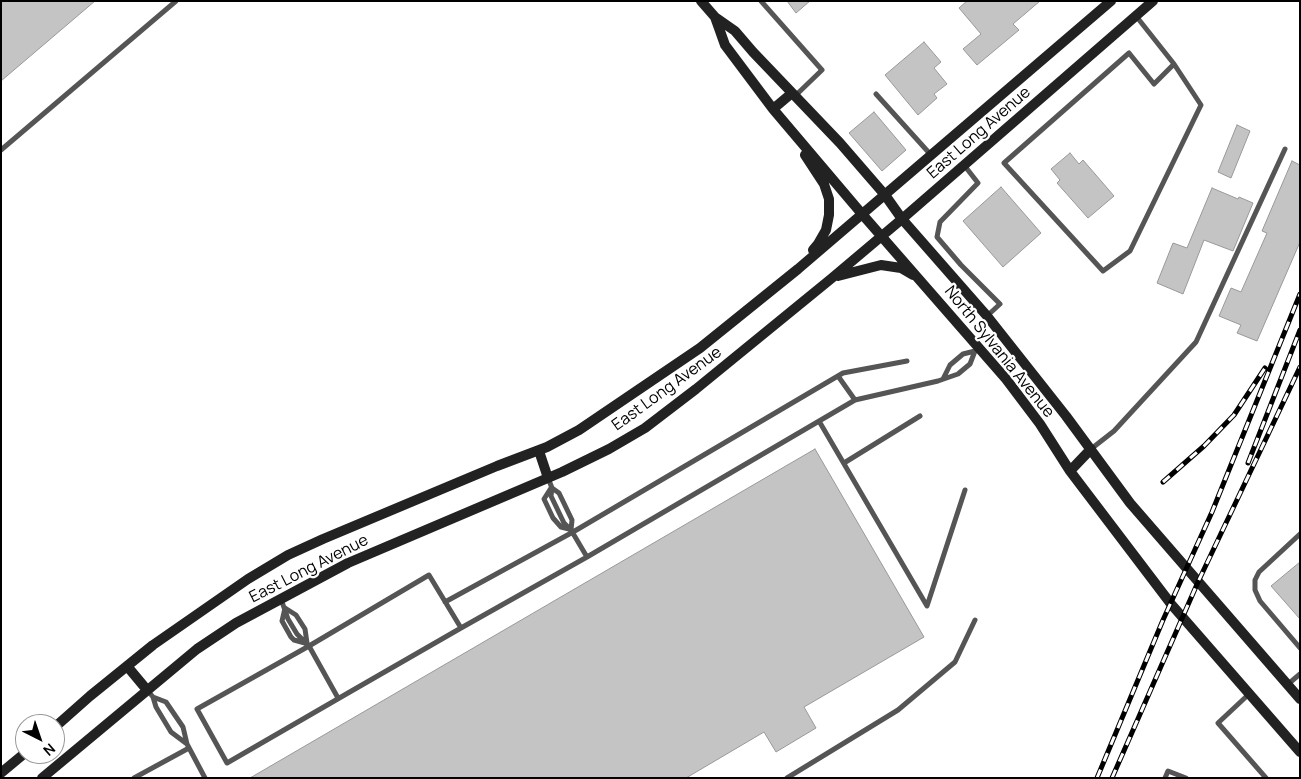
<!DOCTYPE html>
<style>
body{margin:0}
#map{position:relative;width:1301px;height:779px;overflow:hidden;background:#fff;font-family:Manrope,sans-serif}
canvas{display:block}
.frame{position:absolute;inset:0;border:2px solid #000;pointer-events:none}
.north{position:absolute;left:15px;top:714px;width:50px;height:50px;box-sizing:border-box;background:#fff;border:1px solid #999;border-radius:50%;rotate:139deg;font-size:14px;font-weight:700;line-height:20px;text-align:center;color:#000}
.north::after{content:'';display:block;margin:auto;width:18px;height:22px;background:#000;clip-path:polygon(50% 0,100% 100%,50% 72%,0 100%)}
</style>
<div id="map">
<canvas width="1301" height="779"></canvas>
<div class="frame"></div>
<div class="north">N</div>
</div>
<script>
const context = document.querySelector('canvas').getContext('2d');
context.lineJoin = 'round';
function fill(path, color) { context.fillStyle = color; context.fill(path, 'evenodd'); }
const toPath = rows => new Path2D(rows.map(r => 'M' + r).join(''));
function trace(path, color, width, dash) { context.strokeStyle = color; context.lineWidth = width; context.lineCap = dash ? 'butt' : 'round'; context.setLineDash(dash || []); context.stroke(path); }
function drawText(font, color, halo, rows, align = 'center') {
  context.font = font + ' Manrope,sans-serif'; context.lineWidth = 4.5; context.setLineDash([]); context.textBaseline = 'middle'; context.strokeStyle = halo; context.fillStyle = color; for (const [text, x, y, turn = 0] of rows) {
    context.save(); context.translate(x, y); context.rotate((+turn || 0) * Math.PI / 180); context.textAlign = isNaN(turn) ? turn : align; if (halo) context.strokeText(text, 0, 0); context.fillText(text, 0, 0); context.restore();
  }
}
const building = toPath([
 [1,1,95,1,1,81,1,1],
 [787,1,810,1,796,13,787,1],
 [967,1,1040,1,1013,24,1019,30,977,65,963,49,981,34,959,8,967,1],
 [924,42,941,62,934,68,947,84,934,94,937,98,918,115,885,75,924,42],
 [874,112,906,150,882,171,849,133,874,112],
 [1237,125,1250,131,1231,178,1218,172,1237,125],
 [1070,153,1079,164,1083,160,1114,196,1088,218,1057,183,1060,180,1051,169,1070,153],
 [1292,161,1300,165,1300,242,1257,341,1237,333,1241,325,1219,316,1231,288,1241,292,1267,233,1262,231,1292,161],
 [1001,187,1041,233,1003,267,963,221,1001,187],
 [1212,188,1238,199,1239,197,1253,203,1233,251,1204,240,1183,294,1157,283,1173,243,1187,248,1212,188],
 [815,449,924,637,804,707,816,728,776,752,764,732,686,778,250,778,815,449],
 [1300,562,1300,619,1271,586,1300,562]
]);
fill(building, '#c4c4c4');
trace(building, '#999', 1);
trace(toPath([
 [761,1,822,70,795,96],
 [1136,16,1174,64,1154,84,1129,53,1004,163,1103,271,1130,251,1201,105,1174,64],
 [876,94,931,155],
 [1,150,176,1],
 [964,165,978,183,940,222,937,237,961,265,1000,304,987,316],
 [838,376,855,400],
 [943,379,950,365,963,354,975,351],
 [819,421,927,606,965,490],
 [1091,449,1114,431,1196,342,1285,149],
 [844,463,920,416],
 [551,488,544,499,553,518,561,527,569,529],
 [552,488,559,493,572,520,571,530],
 [1300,534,1259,572,1255,580,1255,590,1260,601,1300,648],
 [587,557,855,400,938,381,958,374,970,364,975,351,979,348],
 [281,599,288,619,297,634,309,646,338,698],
 [445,602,573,532,843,373,907,361],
 [285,608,282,621,291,637,294,640,305,643],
 [285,608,296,615,305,629,307,643],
 [461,628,429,575,309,646,197,709,227,763,348,693,461,628,587,557,571,530,564,523,551,496,552,488,548,478],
 [1287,685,1300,674],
 [148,691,153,697,166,702,183,727,187,744,205,778],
 [1249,694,1218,723,1266,778],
 [153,697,156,707,171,732,187,744],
 [134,778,189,748],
 [787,778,898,710,955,662,975,620],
 [1165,778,1168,771,1186,778]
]), '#555', 5);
trace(toPath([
 [701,1,715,17,735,31,753,52,840,143,885,195,902,219,987,316,1066,416,1130,503,1300,699],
 [715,17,725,45,773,109,862,214,1006,379,1040,424,1070,471,1171,604,1300,752],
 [773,109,792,93],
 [805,155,824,184,829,199,829,215,826,230,818,244,813,250],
 [838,276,881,265,901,268,913,275],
 [539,451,548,478],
 [1070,471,1091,449],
 [127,666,147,690],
 [55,727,90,696,153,645,248,579,288,555,323,539,497,466,547,447,579,430,700,348,798,269,1111,1],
 [1,773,25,753],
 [42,778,197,649,236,623,348,563,562,472,609,449,645,428,696,389,832,278,902,219,1153,1]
]), '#222', 10);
const rail = toPath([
 [1248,463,1300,330],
 [1163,482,1204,446,1234,415,1265,368],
 [1097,778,1163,620,1212,512,1300,294],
 [1112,778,1198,582,1300,367]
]);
trace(rail, '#000', 5);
trace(rail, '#fff', 3, [9]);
drawText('16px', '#000', '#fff', [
 ["East Long Avenue",979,133,-41],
 ["North Sylvania Avenue",999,352,51],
 ["East Long Avenue",667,389,-36],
 ["East Long Avenue",309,569,-27]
]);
</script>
